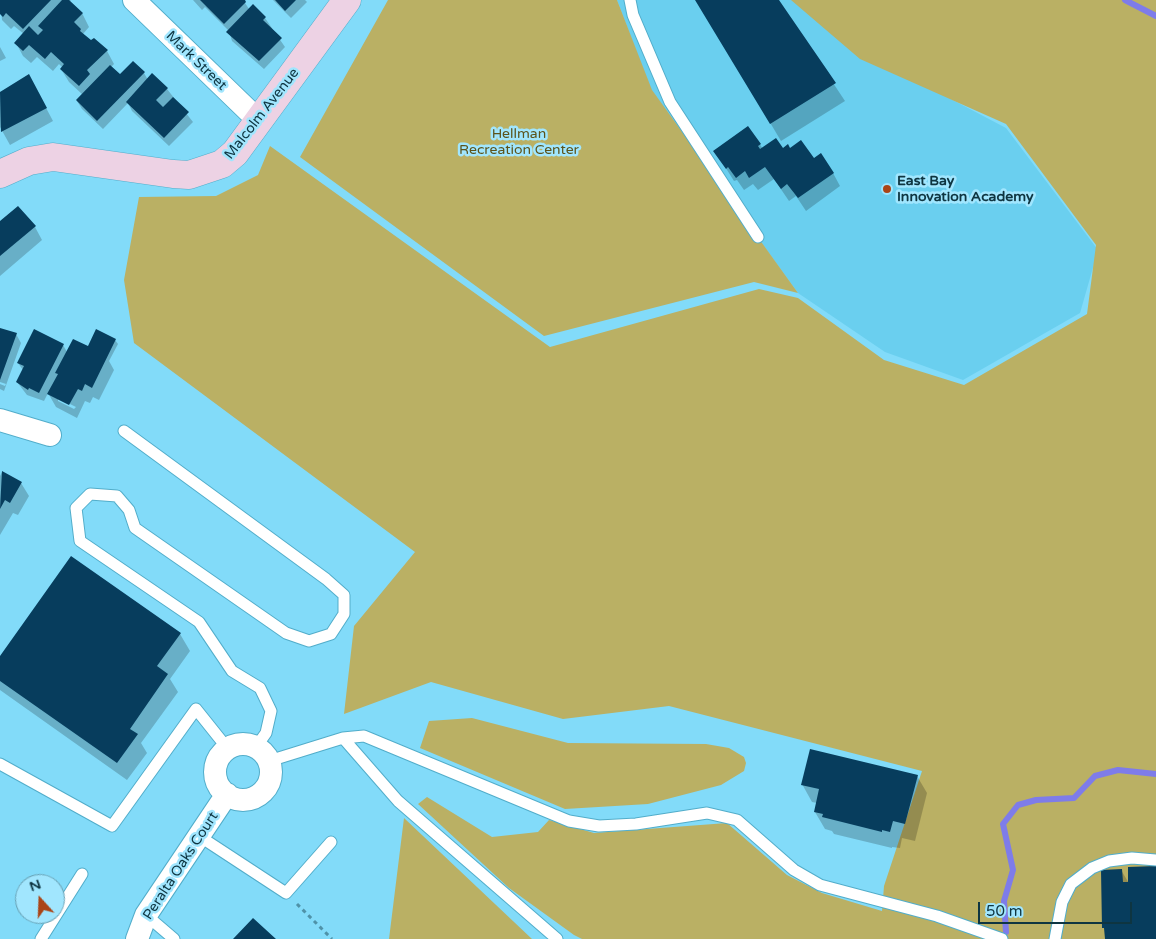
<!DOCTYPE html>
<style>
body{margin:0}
#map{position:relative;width:1156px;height:939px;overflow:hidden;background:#82dbf9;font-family:"Varela Round",sans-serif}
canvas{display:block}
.north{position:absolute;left:15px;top:874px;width:50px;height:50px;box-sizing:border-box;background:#a1e6fe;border:1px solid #669fb2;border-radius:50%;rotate:340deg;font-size:14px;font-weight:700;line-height:20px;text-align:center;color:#0e3541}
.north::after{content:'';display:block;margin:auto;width:18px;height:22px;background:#aa4517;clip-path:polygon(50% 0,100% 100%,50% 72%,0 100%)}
.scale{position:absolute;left:978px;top:902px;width:154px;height:22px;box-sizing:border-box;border:2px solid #0e3541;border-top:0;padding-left:6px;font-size:15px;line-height:18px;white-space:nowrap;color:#0e3541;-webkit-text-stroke:4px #a1e6fe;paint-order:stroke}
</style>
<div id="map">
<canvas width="1156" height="939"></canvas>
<div class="north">N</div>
<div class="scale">50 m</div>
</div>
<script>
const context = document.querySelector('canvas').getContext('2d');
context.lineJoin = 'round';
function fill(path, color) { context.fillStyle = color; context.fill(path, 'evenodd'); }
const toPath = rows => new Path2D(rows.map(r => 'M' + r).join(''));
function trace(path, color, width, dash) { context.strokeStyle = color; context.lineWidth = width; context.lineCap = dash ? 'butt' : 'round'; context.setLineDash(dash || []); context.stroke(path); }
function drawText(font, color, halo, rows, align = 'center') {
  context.font = font + ' "Varela Round",sans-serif'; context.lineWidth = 5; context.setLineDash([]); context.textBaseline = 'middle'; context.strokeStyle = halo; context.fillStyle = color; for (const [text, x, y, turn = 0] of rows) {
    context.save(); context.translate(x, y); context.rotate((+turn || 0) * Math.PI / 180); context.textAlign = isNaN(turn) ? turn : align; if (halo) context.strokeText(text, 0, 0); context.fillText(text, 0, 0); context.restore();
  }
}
fill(toPath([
 [617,0,832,0,890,67,1006,128,1098,250,1080,313,963,380,885,352,798,293,651,90]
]), '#6acfef');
fill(toPath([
 [388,0,617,0,652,90,798,293,754,282,544,336,300,157],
 [791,0,1156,0,1156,939,582,939,574,935,509,888,418,804,427,797,492,837,538,832,549,820,594,833,727,823,787,875,822,893,882,911,884,886,922,771,669,706,563,719,431,682,344,714,354,626,415,552,134,343,124,280,139,197,216,196,258,175,270,146,550,347,759,289,798,298,884,360,964,385,1087,314,1096,245,1006,124,860,59],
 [472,718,568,743,706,744,729,748,744,757,746,763,744,771,721,785,648,804,565,809,420,748,429,721],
 [404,818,532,939,389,939]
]), '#bab064');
fill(toPath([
 [0,0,71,0,69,2,82,13,89,27,83,34,84,36,107,51,114,64,111,67,120,76,144,73,148,80,167,89,193,122,169,146,132,111,128,103,103,129,82,109,77,101,83,95,69,82,61,69,63,68,59,64,53,71,37,57,31,63,23,56,16,43,24,34,14,26,11,29,2,20],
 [193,0,243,0,249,9,253,6,265,18,285,47,264,69,232,41,229,31,205,7,202,10],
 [273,0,305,0,307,2,291,18],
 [697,0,778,0,845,101,781,141],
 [0,47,6,58,0,61],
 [36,89,53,121,10,145,0,127,0,91,1,93],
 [748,127,763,149,790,150,814,160,833,173,840,186,806,211,796,196,789,201,774,179,758,190,753,184,744,190,737,180,734,181,715,151],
 [0,222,35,227,42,240,0,276],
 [0,329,16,334,21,343,4,391,0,389,0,384,5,386,6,384,0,382],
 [115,340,118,344,109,361,114,370,99,400,93,397,90,403,85,401,77,418,56,407,48,393,44,401,27,395,17,382,23,370,18,363,63,345,67,352],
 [58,398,76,407,74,409,58,401],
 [2,472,21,483,29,496,18,515,13,513,0,535,0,476],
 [180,634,190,651,170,679,178,692,141,743,147,753,127,780,0,690,0,659],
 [917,776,927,793,915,841,902,838,900,848,892,847,892,848,834,834,832,831,825,829,815,812,817,803,812,802,802,784],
 [1156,867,1156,939,1105,939,1121,870,1130,885]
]), '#0003');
trace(toPath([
 [1125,0,1156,16],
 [1006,932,1004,901,1013,870,1003,824,1018,805,1036,800,1074,798,1095,776,1118,770,1156,774]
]), '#7e7ce9', 6);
fill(toPath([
 [0,0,51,0,23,29,6,13,3,17,0,14],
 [62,0,69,0,83,13,74,22,81,29,80,31,91,40,94,38,108,50,87,70,90,74,79,86,60,69,64,64,51,52,45,59,29,45,23,51,14,43,29,26,38,35,43,30,38,26],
 [200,0,245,0,246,2,224,24],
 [275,0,296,0,285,11],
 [695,0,779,0,836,83,770,124],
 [253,4,266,17,263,20,282,38,259,61,226,32],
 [133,61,145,72,97,121,76,100,110,65,120,74],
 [152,73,168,88,156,100,163,107,173,97,189,112,164,138,126,102],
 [29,74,47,108,1,132,0,92],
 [748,126,761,144,758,146,760,149,776,138,783,148,788,144,790,148,801,140,814,158,821,153,834,173,798,198,787,184,781,189,765,167,749,178,745,171,736,178,728,167,726,169,713,151],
 [18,206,36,226,0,256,0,221],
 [0,328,17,333,0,380],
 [34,329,64,344,39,393,29,388,28,390,16,382,24,366,17,363],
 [96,329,116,339,92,388,85,384,82,391,78,389,69,405,47,394,58,374,55,373,73,339,88,346],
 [2,471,22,482,10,503,5,500,0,509],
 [71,556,181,633,157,666,168,674,130,729,138,734,117,763,0,681,0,656],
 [810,749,918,775,905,824,893,821,890,832,882,830,882,832,822,817,823,814,814,812,819,789,801,785],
 [1156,866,1156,939,1105,939,1104,928,1102,928,1101,870,1122,869,1123,882,1128,882,1128,867],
 [253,918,276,939,233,939]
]), '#073d5d');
const lane = toPath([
 [630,0,633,15,670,102,758,237],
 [124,431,326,579,344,595,344,614,331,634,309,641,286,633,135,528,129,510,117,496,90,494,76,508,80,541,199,622,232,671,260,688,271,711,266,733,256,747],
 [343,738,398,801,557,939],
 [269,761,343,738,364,736,569,821,599,826,636,824,707,813,737,820,794,870,820,885,937,916,1002,939],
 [0,764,112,826,196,709,228,749],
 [199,836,286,893,331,842],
 [146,915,174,939],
 [41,939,82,874],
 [1055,939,1062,902,1071,884,1092,868,1109,861,1132,858,1156,860]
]);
const street = toPath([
 [134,0,259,121],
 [0,420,50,435],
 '215 772a28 28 0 1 1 56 0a28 28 0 1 1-56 0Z',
 [137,939,146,915,227,794]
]);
const secondary = toPath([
 [0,174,29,161,53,157,173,174,189,175,222,164,235,153,347,0]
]);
trace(lane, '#52adca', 13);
trace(street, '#52adca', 24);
trace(secondary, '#52adca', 29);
trace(toPath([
 [297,904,332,939]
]), '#4f92a8', 3, [4, 4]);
trace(lane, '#fff', 11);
trace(street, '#fff', 22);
trace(secondary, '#edd2e4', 28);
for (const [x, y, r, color] of [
 [887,189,5,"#aa4517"]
]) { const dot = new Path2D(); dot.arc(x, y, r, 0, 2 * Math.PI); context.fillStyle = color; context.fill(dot); trace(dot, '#a1e6fe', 2); }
drawText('14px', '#0e3541', '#a1e6fe', [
 ["Mark Street",196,61,44],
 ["Malcolm Avenue",262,114,-52],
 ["Peralta Oaks Court",181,866,-57]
]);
drawText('14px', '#5b531b', '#a1e6fe', [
 ["Hellman",519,134],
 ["Recreation Center",519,150]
]);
drawText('bold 14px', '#0e3541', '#a1e6fe', [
 ["East Bay",897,181],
 ["Innovation Academy",897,197]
], 'left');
</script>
